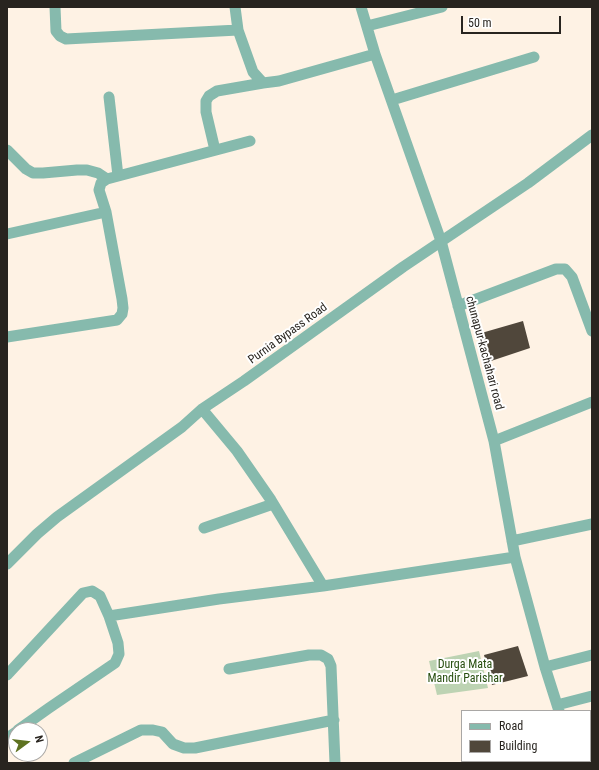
<!DOCTYPE html>
<style>
body{margin:0}
#map{position:relative;width:599px;height:770px;overflow:hidden;background:#fef2e4;font-family:"Roboto Condensed",sans-serif}
canvas{display:block}
.frame{position:absolute;inset:0;border:8px solid #28241f;pointer-events:none}
.legend{position:absolute;left:461px;top:710px;width:130px;height:52px;box-sizing:border-box;background:#fff;border:1px solid #a9a7a5;margin:0;padding:5px 7px;list-style:none;font-size:12px;color:#28241f}
.legend li{display:flex;align-items:center;gap:8px;height:20px}
.legend b{width:20px;border:1px solid #a9a7a5}
.north{position:absolute;left:8px;top:722px;width:40px;height:40px;box-sizing:border-box;background:#fff;border:1px solid #a9a7a5;border-radius:50%;rotate:75deg;font-size:11px;font-weight:700;line-height:16px;text-align:center;color:#28241f}
.north::after{content:'';display:block;margin:auto;width:14px;height:18px;background:#5e7221;clip-path:polygon(50% 0,100% 100%,50% 72%,0 100%)}
.scale{position:absolute;left:461px;top:16px;width:100px;height:18px;box-sizing:border-box;border:2px solid #28241f;border-top:0;padding-left:5px;font-size:12px;line-height:14px;white-space:nowrap;color:#28241f;-webkit-text-stroke:3px #fff;paint-order:stroke}
</style>
<div id="map">
<canvas width="599" height="770"></canvas>
<div class="frame"></div>
<ul class="legend">
<li><b style="height:5px;background:#86baad"></b>Road</li>
<li><b style="height:11px;background:#50473b"></b>Building</li>
</ul>
<div class="north">N</div>
<div class="scale">50 m</div>
</div>
<script>
const context = document.querySelector('canvas').getContext('2d');
context.lineJoin = 'round';
function fill(path, color) { context.fillStyle = color; context.fill(path, 'evenodd'); }
const toPath = rows => new Path2D(rows.map(r => 'M' + r).join(''));
function trace(path, color, width, dash) { context.strokeStyle = color; context.lineWidth = width; context.lineCap = dash ? 'butt' : 'round'; context.setLineDash(dash || []); context.stroke(path); }
function drawText(font, color, halo, rows, align = 'center') {
  context.font = font + ' "Roboto Condensed",sans-serif'; context.lineWidth = 4; context.setLineDash([]); context.textBaseline = 'middle'; context.strokeStyle = halo; context.fillStyle = color; for (const [text, x, y, turn = 0] of rows) {
    context.save(); context.translate(x, y); context.rotate((+turn || 0) * Math.PI / 180); context.textAlign = isNaN(turn) ? turn : align; if (halo) context.strokeText(text, 0, 0); context.fillText(text, 0, 0); context.restore();
  }
}
fill(toPath([
 [479,651,488,688,437,695,429,661]
]), '#bdd3b3');
fill(toPath([
 [523,321,530,348,485,363,478,334],
 [518,646,528,676,492,685,484,655]
]), '#50473b');
trace(toPath([
 [55,7,56,31,60,36,66,39,238,30],
 [235,7,238,30,253,72,263,83,279,81,375,54],
 [361,7,375,54,441,241,494,441,515,557,545,667,559,711],
 [367,26,442,7],
 [109,97,118,176],
 [392,100,534,57],
 [7,150,26,169,33,173,43,173,77,170,87,170,98,173,107,179],
 [215,150,206,112,206,101,209,96,217,91,263,83],
 [7,234,106,212],
 [458,306,556,269,565,269,572,277,592,331],
 [7,337,117,320,122,314,123,308,122,299,106,212,99,190,101,183,107,179,250,141],
 [202,409,237,451,271,500,323,586],
 [494,441,592,402],
 [204,528,273,504],
 [512,541,592,524],
 [7,564,37,534,57,517,182,427,202,409,244,381,403,267,528,183,592,135],
 [109,616,219,599,323,586,515,557],
 [545,667,592,655],
 [229,669,309,655,321,655,328,659,331,666,335,763],
 [7,675,83,593,92,591,100,596,109,616,118,643,119,654,115,663,49,708,18,730],
 [557,705,592,696],
 [7,738,16,732],
 [574,761,575,763],
 [74,763,141,730,153,730,162,732,173,744,184,748,195,748,334,720]
]), '#86baad', 11);
drawText('12px', '#28241f', '#fff', [
 ["Purnia Bypass Road",288,334,-36],
 ["chunapur-kachahari road",484,353,75]
]);
drawText('12px', '#274e0f', '#fff', [
 ["Durga Mata",465,665],
 ["Mandir Parishar",465,679]
]);
</script>
